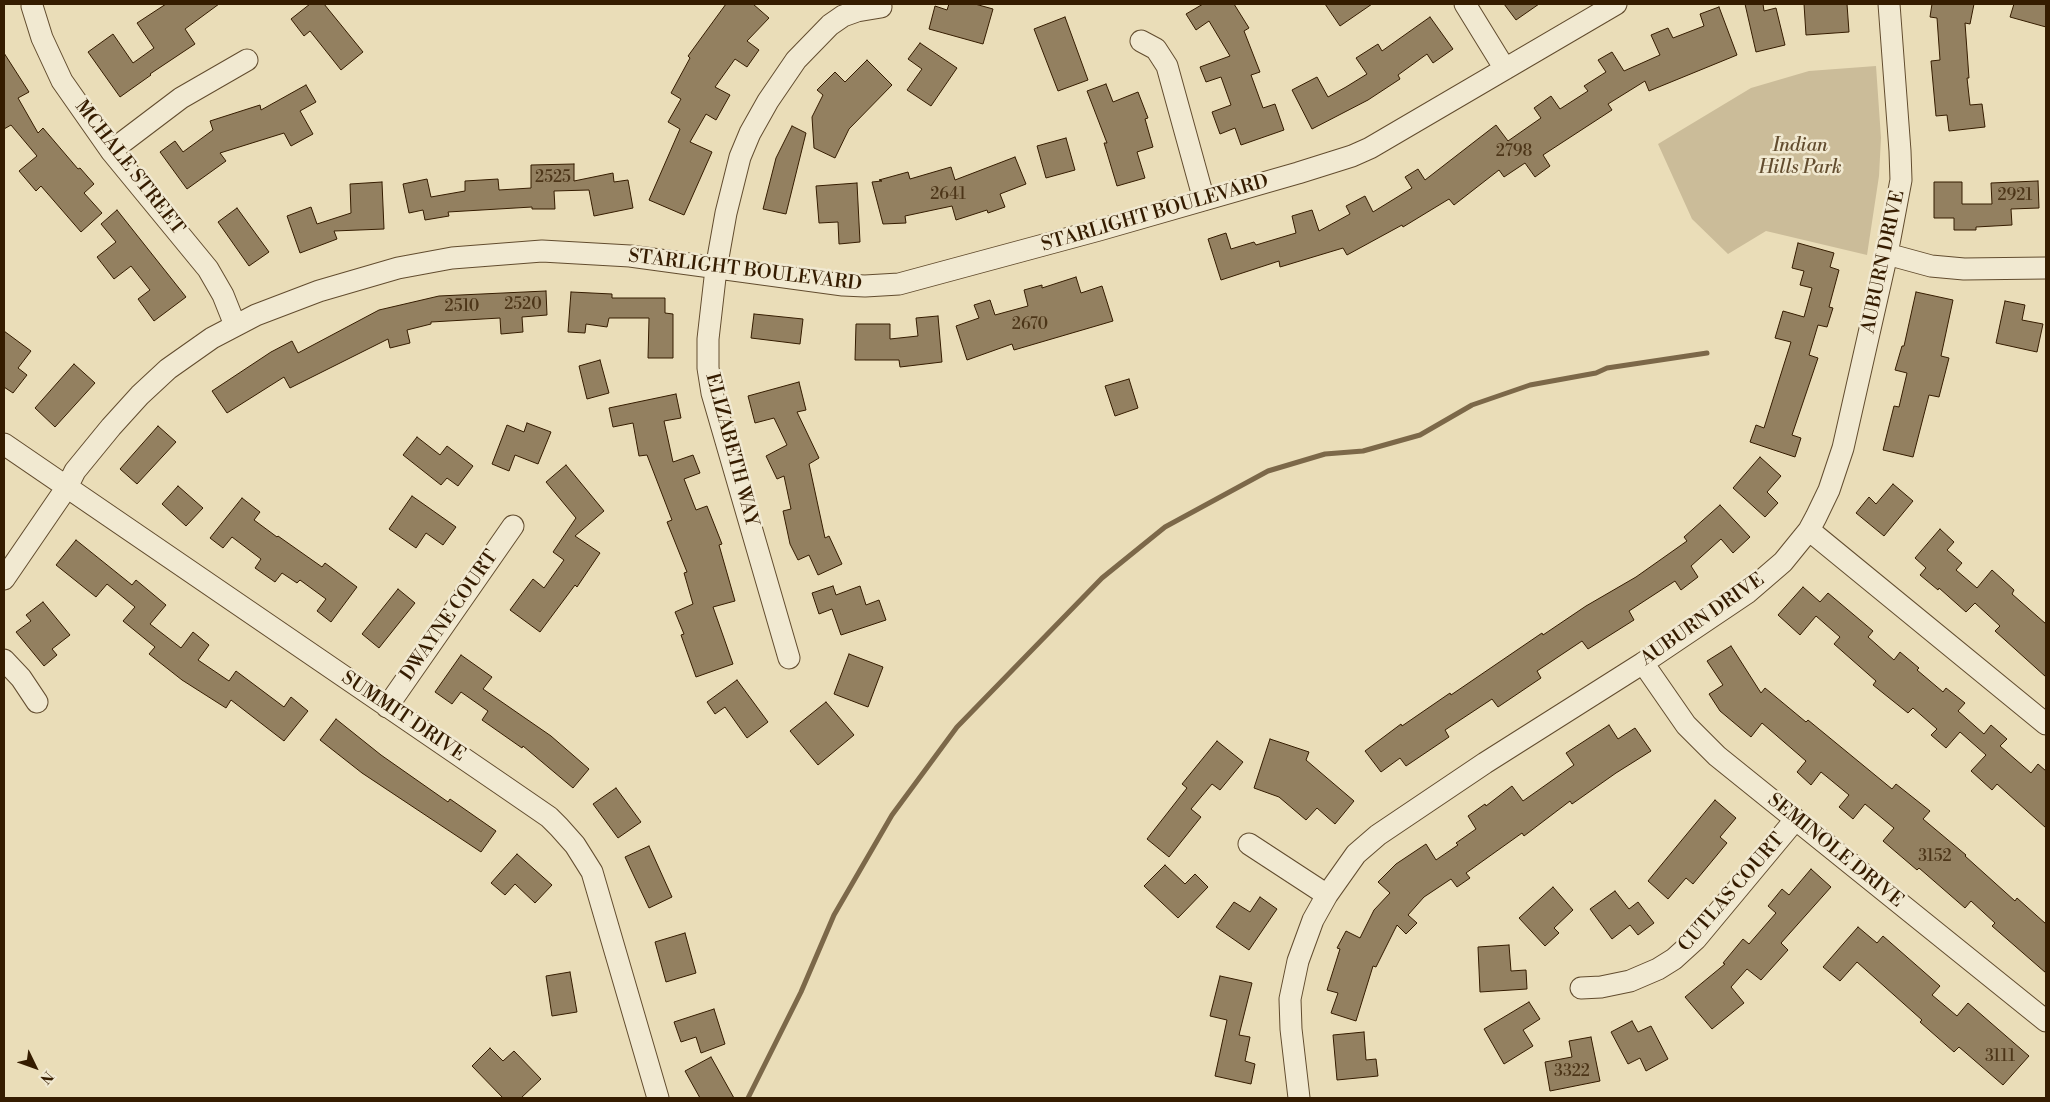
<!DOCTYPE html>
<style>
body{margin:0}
#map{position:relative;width:2050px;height:1102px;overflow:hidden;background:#eaddb8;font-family:"Libre Bodoni",serif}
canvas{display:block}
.frame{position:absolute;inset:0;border:5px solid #351c00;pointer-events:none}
.north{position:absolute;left:10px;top:1042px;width:50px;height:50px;-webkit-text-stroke:4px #f1e9d1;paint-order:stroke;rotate:132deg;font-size:14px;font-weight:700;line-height:20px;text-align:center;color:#351c00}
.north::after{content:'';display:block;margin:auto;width:18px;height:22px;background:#351c00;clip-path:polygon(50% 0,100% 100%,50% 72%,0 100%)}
</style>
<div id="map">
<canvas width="2050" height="1102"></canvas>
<div class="frame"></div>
<div class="north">N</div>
</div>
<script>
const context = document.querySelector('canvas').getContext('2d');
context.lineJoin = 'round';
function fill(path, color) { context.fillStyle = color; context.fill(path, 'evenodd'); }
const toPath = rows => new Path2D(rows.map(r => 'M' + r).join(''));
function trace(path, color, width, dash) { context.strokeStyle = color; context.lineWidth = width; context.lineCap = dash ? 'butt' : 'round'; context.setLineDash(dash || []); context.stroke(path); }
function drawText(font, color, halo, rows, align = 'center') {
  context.font = font + ' "Libre Bodoni",serif'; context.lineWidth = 5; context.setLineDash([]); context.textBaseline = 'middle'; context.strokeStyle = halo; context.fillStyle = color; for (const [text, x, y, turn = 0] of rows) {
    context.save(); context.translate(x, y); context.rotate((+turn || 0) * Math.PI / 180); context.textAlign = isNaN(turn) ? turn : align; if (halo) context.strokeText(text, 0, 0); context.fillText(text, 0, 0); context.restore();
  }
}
fill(toPath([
 [1876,66,1881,138,1879,176,1867,255,1766,231,1728,254,1692,219,1658,144,1751,88,1809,71]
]), '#cbbc99');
trace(toPath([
 [748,1098,801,992,834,915,892,815,957,727,1102,578,1165,527,1268,471,1325,454,1363,451,1420,435,1472,405,1530,385,1596,373,1607,368,1707,353]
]), '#7c6849', 5);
const building = toPath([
 [166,4,219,4,185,29,195,44,150,74,151,75,120,97,88,52,113,34,133,63,154,48,137,23,166,4],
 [310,4,324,4,363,52,341,70,310,31,304,36,291,19,310,4],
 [726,4,753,4,769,18,747,41,759,50,747,67,735,59,715,87,730,95,716,120,706,114,690,142,712,152,684,215,649,200,680,129,668,122,681,99,671,93,690,58,688,56,726,4],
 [949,4,975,4,993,9,983,44,929,29,935,6,947,10,949,4],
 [1203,4,1234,4,1249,28,1244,31,1260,72,1251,75,1263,108,1275,104,1284,130,1241,145,1235,128,1220,134,1212,112,1231,105,1221,77,1206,82,1200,67,1230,56,1209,21,1196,30,1186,14,1203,4],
 [1325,4,1372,4,1340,26,1325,4],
 [1504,4,1539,4,1516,20,1504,4],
 [1745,4,1763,4,1764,11,1776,8,1785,45,1756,52,1745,4],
 [1804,4,1847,4,1849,32,1806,35,1804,4],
 [1932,4,1974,4,1970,24,1965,23,1969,78,1967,78,1970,105,1982,104,1985,127,1949,131,1947,115,1936,116,1931,61,1940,60,1937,18,1930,17,1932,4],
 [2014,4,2046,4,2046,27,2010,17,2014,4],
 [1719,7,1737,55,1649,91,1645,81,1608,104,1612,110,1543,155,1550,166,1535,177,1525,163,1504,177,1499,170,1454,205,1449,199,1403,227,1402,225,1347,255,1343,248,1280,267,1279,261,1221,280,1208,239,1226,233,1231,249,1254,242,1256,245,1296,233,1292,216,1312,210,1319,231,1350,214,1346,206,1365,196,1373,212,1412,188,1405,177,1418,169,1425,180,1496,125,1508,141,1541,118,1534,108,1551,96,1560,109,1588,91,1584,86,1606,72,1598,60,1612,52,1624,71,1660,55,1651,35,1668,28,1673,38,1704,26,1700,14,1719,7],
 [1065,17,1088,80,1058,91,1034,29,1065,17],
 [1430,17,1453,49,1433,63,1427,54,1398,75,1400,79,1368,100,1312,129,1292,90,1317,77,1328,97,1346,87,1367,74,1356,58,1378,44,1382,51,1430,17],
 [920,43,957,68,931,106,907,90,922,69,908,59,920,43],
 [4,53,29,92,18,98,38,133,43,128,78,169,80,168,94,184,84,193,102,213,81,232,41,186,36,191,19,171,37,156,11,125,4,129,4,53],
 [867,60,892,85,849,129,835,158,814,148,812,117,823,95,817,90,835,72,845,82,867,60],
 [1106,84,1113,102,1138,92,1148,118,1145,119,1153,147,1137,152,1145,178,1117,186,1104,143,1107,143,1087,91,1106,84],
 [306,85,316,102,300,111,313,134,291,146,284,133,220,153,226,161,187,189,160,152,175,141,183,152,213,130,210,121,260,105,261,110,306,85],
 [792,126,806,133,786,214,763,209,776,158,792,126],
 [1066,138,1075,170,1046,178,1037,146,1066,138],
 [1015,157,1026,184,1000,194,1005,207,988,213,987,210,956,220,952,206,905,216,906,223,883,224,872,182,882,181,879,180,908,172,910,179,951,167,955,180,1015,157],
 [574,164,574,181,613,173,614,182,628,180,633,208,594,216,589,190,554,191,555,209,532,209,532,207,448,212,449,216,425,220,423,210,409,213,403,184,427,179,431,197,465,191,465,181,498,179,499,190,531,188,531,165,574,164],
 [2038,181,2039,208,2011,209,2012,225,1976,227,1976,230,1954,230,1954,218,1934,218,1934,182,1962,182,1962,204,1992,204,1991,183,2038,181],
 [382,182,384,229,334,231,337,239,300,253,287,216,311,207,317,224,351,213,350,184,382,182],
 [857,183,860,242,839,244,838,222,819,223,816,186,857,183],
 [237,208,269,252,249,266,218,222,237,208],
 [117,210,186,297,154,321,138,299,150,290,131,266,114,279,97,257,116,242,101,224,117,210],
 [1798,243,1834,253,1830,267,1839,270,1829,307,1833,308,1827,327,1818,325,1809,355,1818,358,1792,435,1801,438,1795,457,1750,442,1756,425,1764,428,1791,342,1775,338,1783,311,1804,317,1812,288,1800,285,1804,271,1792,268,1798,243],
 [1076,277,1081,293,1102,286,1113,321,1014,350,1012,344,967,360,956,326,979,318,974,305,990,300,995,315,1028,306,1024,290,1042,285,1042,288,1076,277],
 [546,291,547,315,522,317,523,332,501,334,500,318,431,322,431,324,407,330,410,343,390,348,388,339,290,388,284,377,227,413,212,391,271,352,292,341,298,353,379,310,439,296,546,291],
 [571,292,612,294,612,298,665,298,665,313,673,314,673,358,648,358,649,318,609,318,607,327,586,324,585,333,568,332,571,292],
 [1916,292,1953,300,1941,356,1949,358,1939,397,1929,395,1913,457,1883,450,1894,406,1899,407,1907,373,1895,370,1902,346,1904,346,1916,292],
 [2005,301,2025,305,2022,320,2043,324,2037,352,1996,343,2005,301],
 [754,314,803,319,800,344,751,338,754,314],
 [938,316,942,362,900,367,899,360,855,360,856,324,890,324,890,339,918,336,916,318,938,316],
 [4,331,31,351,18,368,27,375,13,393,4,387,4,331],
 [600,360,609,393,587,399,579,366,600,360],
 [74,364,95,383,55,427,35,408,74,364],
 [1129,379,1138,408,1115,416,1105,386,1129,379],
 [799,382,806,410,797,412,819,458,809,464,825,538,829,536,842,564,818,575,809,555,798,560,790,544,783,511,791,509,784,476,777,479,766,456,787,445,774,418,755,423,748,396,799,382],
 [676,394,681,418,664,421,673,462,693,455,700,473,684,479,696,510,707,506,722,544,719,545,735,601,713,607,733,664,696,677,681,635,684,634,675,612,693,604,684,573,687,572,667,522,672,520,647,455,639,456,633,423,613,427,609,408,676,394],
 [527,423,551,432,538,464,515,455,509,471,492,464,507,425,524,432,527,423],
 [158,426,176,442,137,484,120,469,158,426],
 [417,437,440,455,447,446,473,466,458,486,447,478,441,485,403,455,417,437],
 [1760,457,1781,476,1767,492,1778,503,1765,517,1733,488,1760,457],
 [566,465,604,511,575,536,600,553,577,587,575,585,540,632,510,610,533,579,544,588,564,560,553,552,576,518,546,482,566,465],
 [1893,484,1913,501,1884,536,1856,513,1869,497,1876,504,1893,484],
 [178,486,203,508,186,526,162,504,178,486],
 [412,496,456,527,443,545,426,533,416,548,389,529,412,496],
 [242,498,260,512,254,520,277,537,278,536,322,567,325,563,357,587,331,622,317,611,326,599,300,580,297,583,282,573,275,582,255,568,261,559,232,537,223,548,210,538,242,498],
 [1720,505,1750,537,1733,553,1721,539,1691,566,1698,577,1681,590,1675,581,1629,611,1634,620,1588,649,1582,641,1537,671,1541,678,1498,707,1492,699,1445,730,1449,737,1406,766,1400,758,1381,772,1365,751,1401,724,1402,726,1450,693,1451,695,1542,633,1543,635,1586,606,1636,577,1687,541,1684,537,1720,505],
 [1940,529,1954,542,1947,550,1962,563,1956,570,1977,588,1992,570,2014,590,2012,594,2046,624,2046,677,1995,631,2000,626,1975,603,1966,612,1939,588,1938,590,1920,575,1926,568,1915,558,1940,529],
 [76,540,132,585,136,580,166,605,150,624,181,648,193,632,209,645,198,660,229,681,236,671,284,707,291,697,308,711,284,741,231,700,226,708,182,680,149,654,155,647,123,621,135,607,107,584,96,597,56,565,76,540],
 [833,586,836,595,860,586,866,605,879,600,886,620,841,635,832,609,819,614,812,593,833,586],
 [1803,587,1820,602,1828,593,1873,631,1868,637,1894,660,1900,652,1919,668,1917,670,1943,692,1946,688,1965,703,1958,711,1984,734,1991,725,2007,739,2000,746,2031,773,2038,764,2046,771,2046,828,1997,784,1992,790,1971,771,1986,755,1960,732,1946,748,1931,735,1937,729,1913,708,1908,713,1873,685,1876,681,1834,644,1840,637,1816,616,1800,635,1778,615,1803,587],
 [398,589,415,603,379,648,362,634,398,589],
 [43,602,70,635,52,649,57,655,44,666,16,632,31,621,26,615,43,602],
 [1731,646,1761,693,1765,688,1806,722,1808,720,1892,789,1896,784,1930,811,1923,819,1966,855,1965,856,2015,901,2017,898,2046,924,2046,973,1992,926,1995,923,1971,901,1965,908,1919,868,1917,870,1883,841,1894,828,1865,804,1853,819,1839,807,1849,795,1821,772,1811,785,1797,772,1806,761,1762,723,1751,737,1720,711,1709,694,1723,685,1707,661,1731,646],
 [849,654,883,667,868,707,834,694,849,654],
 [461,655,492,677,483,689,551,736,589,769,573,788,523,746,522,748,482,720,488,711,461,692,452,704,435,692,461,655],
 [737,680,768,722,747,738,725,707,715,714,707,702,737,680],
 [826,702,854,735,818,765,790,731,826,702],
 [336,719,381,755,448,802,450,799,496,831,481,852,362,773,320,740,336,719],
 [1609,725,1618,739,1635,728,1651,751,1616,773,1572,804,1570,801,1524,836,1522,833,1466,873,1470,878,1457,887,1451,879,1424,897,1408,915,1417,923,1406,934,1397,925,1376,967,1373,966,1356,1021,1331,1013,1338,993,1327,990,1340,949,1337,948,1346,931,1360,938,1374,910,1390,893,1378,882,1396,864,1426,844,1436,860,1458,845,1456,843,1476,829,1468,816,1485,804,1486,806,1512,786,1523,801,1574,765,1566,753,1609,725],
 [1270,739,1309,752,1306,760,1354,801,1335,824,1317,808,1306,820,1279,797,1254,788,1270,739],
 [1217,741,1243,762,1220,790,1212,784,1191,809,1201,817,1169,857,1147,839,1187,788,1182,784,1217,741],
 [616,788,641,822,618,838,593,804,616,788],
 [1715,800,1736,818,1720,837,1727,843,1693,884,1686,878,1668,899,1648,881,1715,800],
 [649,846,672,897,649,908,625,857,649,846],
 [517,854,552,885,535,903,515,884,505,895,491,883,517,854],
 [1165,865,1185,884,1195,874,1208,887,1178,918,1144,886,1165,865],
 [1811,869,1831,887,1781,943,1788,950,1761,980,1747,969,1731,987,1744,1003,1712,1029,1685,997,1725,964,1723,963,1743,939,1749,944,1776,913,1768,906,1782,889,1789,895,1811,869],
 [1553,887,1573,910,1554,928,1559,933,1545,946,1519,918,1553,887],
 [1615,891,1629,909,1638,902,1654,923,1638,935,1630,925,1612,939,1590,909,1615,891],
 [1260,897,1277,909,1249,950,1216,927,1234,902,1250,912,1260,897],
 [1858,927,1877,943,1883,936,1940,986,1932,995,1957,1016,1968,1003,2029,1056,2003,1085,1959,1047,1954,1052,1920,1022,1922,1020,1857,962,1840,981,1823,967,1858,927],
 [685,933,696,973,666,982,655,942,685,933],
 [1509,945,1511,971,1526,970,1527,989,1480,992,1478,947,1509,945],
 [570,972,577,1012,552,1016,546,976,570,972],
 [1220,976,1252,983,1239,1035,1250,1037,1245,1061,1255,1064,1251,1084,1215,1076,1227,1020,1210,1016,1220,976],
 [1529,1002,1540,1019,1523,1030,1533,1046,1504,1064,1484,1029,1529,1002],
 [714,1009,725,1044,701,1053,696,1037,681,1042,674,1022,714,1009],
 [1632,1021,1638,1032,1651,1026,1668,1059,1646,1071,1640,1058,1628,1064,1611,1032,1632,1021],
 [1364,1032,1366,1060,1376,1059,1378,1076,1337,1080,1333,1035,1364,1032],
 [1591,1037,1600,1081,1550,1091,1545,1062,1572,1057,1569,1041,1591,1037],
 [490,1048,503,1061,514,1051,541,1079,521,1098,503,1098,472,1066,490,1048],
 [711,1057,734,1098,700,1098,685,1071,711,1057]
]);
fill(building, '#938060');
trace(building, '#351c00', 1);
const minor = toPath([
 [1465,4,1505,69],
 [32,6,42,38,62,81,111,151,208,269,223,295,235,325],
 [1141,41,1156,49,1167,66,1204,200],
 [111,151,181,98,247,60],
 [1887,254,1931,266,1964,269,2046,268],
 [4,444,501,784,549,817,559,827,575,845,592,872,658,1098],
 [1809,530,2046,724],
 [4,579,67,487,75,471,111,427,140,395,168,369,212,338,256,315,319,291,398,268,452,258,542,251,630,256,843,285,865,286,899,284,1099,230,1298,173,1352,156,1370,148,1616,4],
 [789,658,712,393,708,368,708,339,716,269,726,213,740,157,750,133,768,101,796,60,830,25,843,16,857,11,881,7],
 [4,660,21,678,37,702],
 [1643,663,1686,725,1717,756,2046,1021],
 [387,707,513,526],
 [1249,844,1327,895],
 [1581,988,1601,987,1630,981,1658,969,1674,959,1696,939,1795,820],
 [1299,1098,1291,1029,1290,999,1298,961,1313,920,1327,895,1356,854,1378,835,1485,763,1643,663,1747,593,1783,562,1809,530,1816,517,1829,490,1843,448,1887,254,1901,180,1900,151,1889,4]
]);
trace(minor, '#624c2e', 23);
trace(minor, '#f1e9d1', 21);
drawText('16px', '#4c3518', null, [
 ["2798",1514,152],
 ["2525",553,178],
 ["2641",948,195],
 ["2921",2015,196],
 ["2520",523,305],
 ["2510",462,307],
 ["2670",1030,325],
 ["3152",1935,857],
 ["3111",2000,1057],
 ["3322",1572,1072]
]);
drawText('italic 19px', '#624c2e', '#f1e9d1', [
 ["Indian",1800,146],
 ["Hills Park",1800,168]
]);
drawText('19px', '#351c00', '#f1e9d1', [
 ["MCHALE STREET",129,168,52],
 ["STARLIGHT BOULEVARD",1155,214,-16],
 ["AUBURN DRIVE",1884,262,-78],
 ["STARLIGHT BOULEVARD",745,271,7],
 ["ELIZABETH WAY",731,450,75],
 ["DWAYNE COURT",450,616,-55],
 ["AUBURN DRIVE",1703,620,-35],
 ["SUMMIT DRIVE",403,717,34],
 ["SEMINOLE DRIVE",1835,851,39],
 ["CUTLAS COURT",1732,893,-49]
]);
</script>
